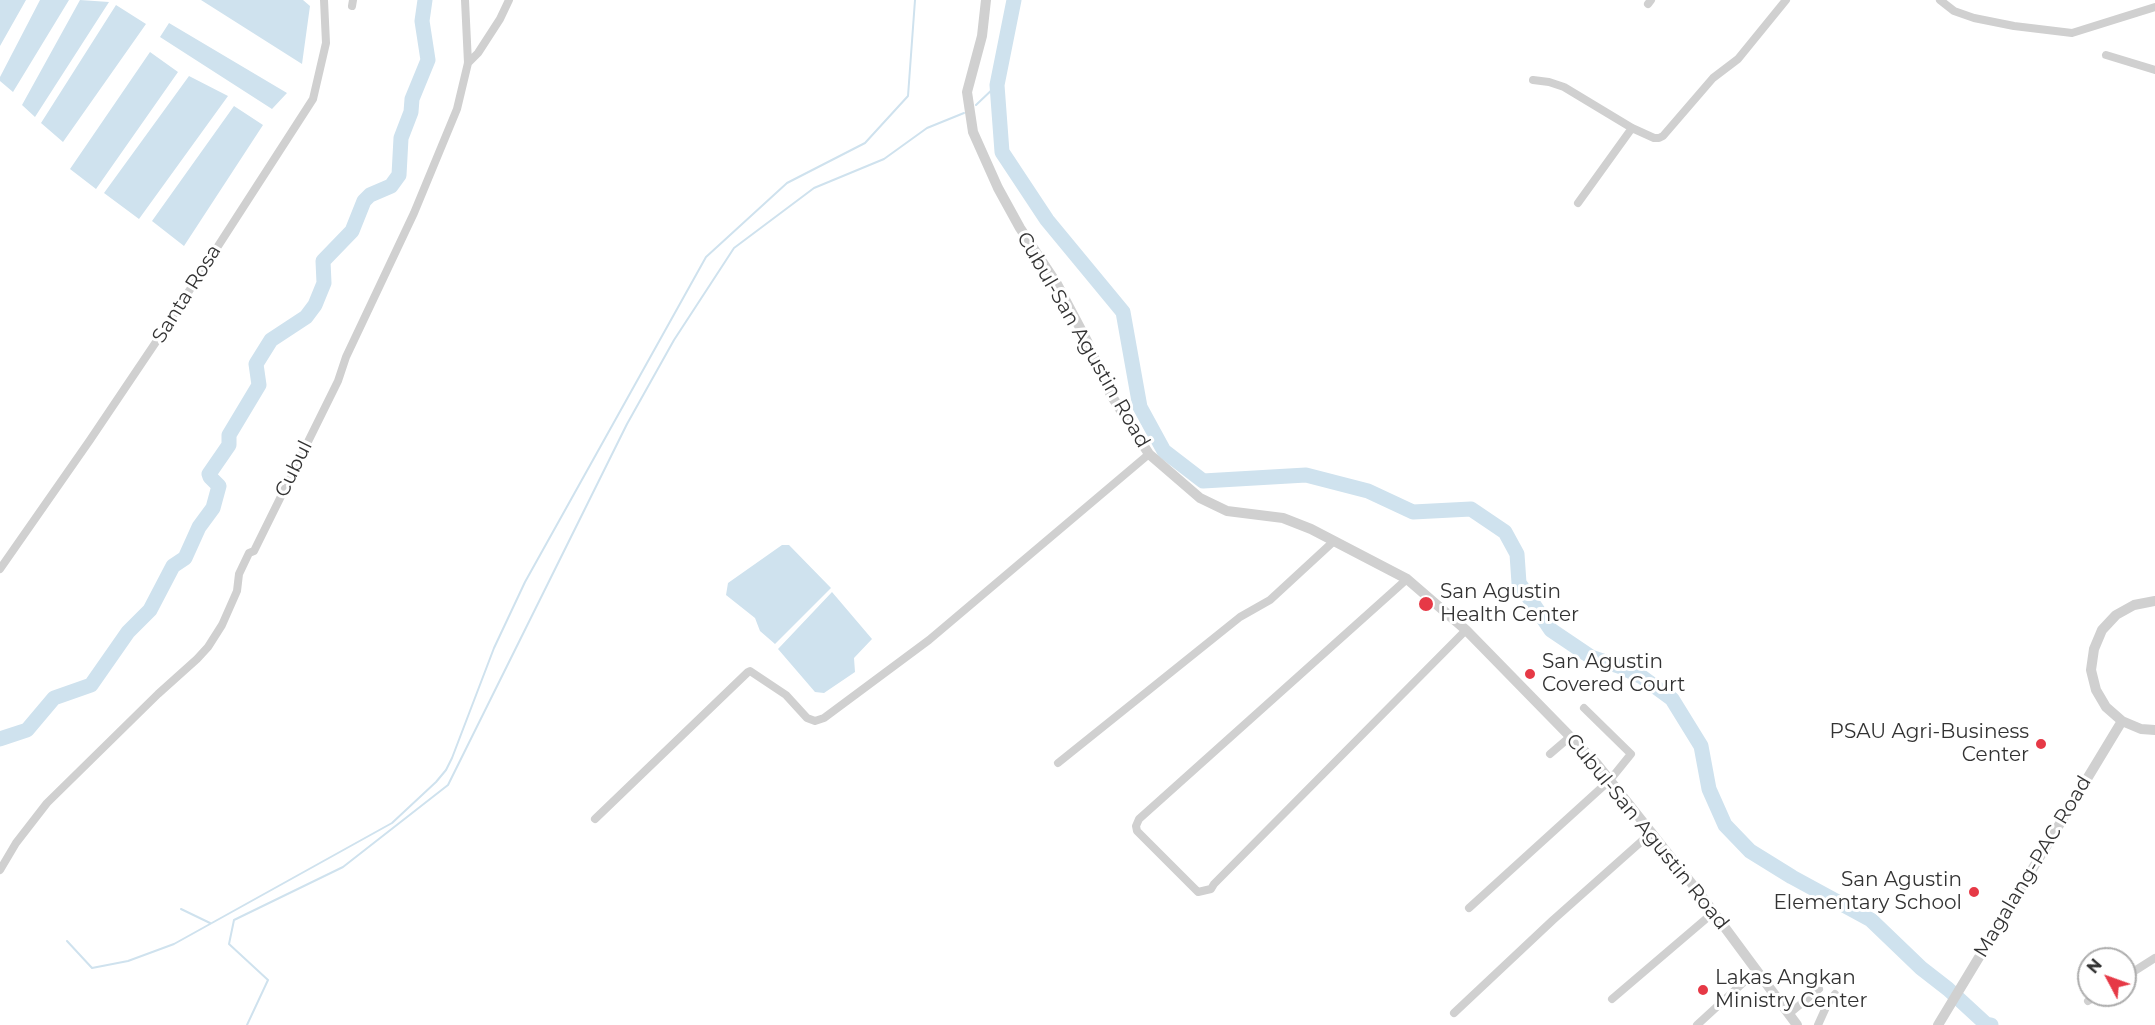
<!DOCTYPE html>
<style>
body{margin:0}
#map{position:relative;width:2155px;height:1025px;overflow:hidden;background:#fff;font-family:Montserrat,sans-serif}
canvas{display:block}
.north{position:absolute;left:2077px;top:947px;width:60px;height:60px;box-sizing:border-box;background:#fff;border:2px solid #adadad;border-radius:50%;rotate:311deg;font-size:16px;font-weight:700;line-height:24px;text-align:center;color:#333}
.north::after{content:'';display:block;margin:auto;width:21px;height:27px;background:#e63946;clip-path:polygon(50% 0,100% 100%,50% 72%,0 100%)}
</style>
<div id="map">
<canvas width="2155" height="1025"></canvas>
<div class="north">N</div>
</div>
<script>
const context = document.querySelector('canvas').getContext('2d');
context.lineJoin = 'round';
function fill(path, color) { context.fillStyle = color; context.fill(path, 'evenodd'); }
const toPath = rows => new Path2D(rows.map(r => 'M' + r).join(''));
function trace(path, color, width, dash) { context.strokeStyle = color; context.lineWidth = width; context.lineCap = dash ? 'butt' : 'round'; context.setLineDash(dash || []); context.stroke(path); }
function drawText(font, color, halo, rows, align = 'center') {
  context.font = font + ' Montserrat,sans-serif'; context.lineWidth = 6; context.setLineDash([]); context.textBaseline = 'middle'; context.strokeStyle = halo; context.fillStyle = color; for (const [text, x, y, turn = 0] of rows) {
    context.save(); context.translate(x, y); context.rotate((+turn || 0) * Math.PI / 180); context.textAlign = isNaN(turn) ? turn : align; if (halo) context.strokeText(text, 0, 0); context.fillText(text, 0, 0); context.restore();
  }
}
fill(toPath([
 [0,0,26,0,0,46],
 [40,0,69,0,13,92,0,81,0,77],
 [80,0,109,2,35,117,22,105],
 [201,0,303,0,310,6,302,64],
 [116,5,146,24,63,142,41,123],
 [169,23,287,93,272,109,160,37],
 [150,52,178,72,96,189,70,169],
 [189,76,228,96,139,219,104,193],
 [234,106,263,125,184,246,152,221],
 [782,545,789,545,831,588,775,644,760,631,755,618,726,595,728,583],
 [832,592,872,639,854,658,855,672,824,693,815,692,778,649]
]), '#cfe2ee');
trace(toPath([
 [976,105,997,85],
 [181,909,210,923],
 [67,941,92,968,128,961,174,944,392,823,436,782,446,770,452,758,494,648,525,582,706,257,787,183,865,143,908,96,915,0],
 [247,1025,268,980,229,944,234,920,343,867,448,785,627,424,674,340,734,248,814,188,884,159,927,128,964,113]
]), '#cfe2ee', 2);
trace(toPath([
 [1014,0,997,85,1002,152,1047,220,1123,312,1140,407,1164,451,1203,481,1306,475,1368,491,1413,512,1471,509,1505,532,1517,554,1519,583,1551,630,1591,657,1621,667,1642,677,1672,699,1701,746,1709,789,1725,825,1750,851,1792,877,1871,920,1921,968,1948,989,1986,1024,1991,1025],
 [0,739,27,730,54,698,91,685,128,632,150,610,173,566,185,558,199,527,213,508,219,486,210,477,209,474,229,445,229,435,259,385,256,364,271,340,306,317,315,305,324,283,323,261,352,231,364,201,370,195,391,186,399,175,401,138,411,112,412,99,428,60,422,21,425,0]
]), '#cfe2ee', 15);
trace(toPath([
 [1940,0,1954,11,1974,18,2014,26,2072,33,2155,7],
 [1648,4,1651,0],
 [352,6,353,0],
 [2106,55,2155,70],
 [468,63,478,53,500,19,509,0],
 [1533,80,1549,82,1564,87,1632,128,1654,138,1659,138,1663,136,1713,78,1738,59,1786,0],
 [1578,203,1632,128],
 [0,569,90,440,160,336,313,99,326,43,324,0],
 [1407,579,1139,819,1136,826,1137,831,1198,892,1211,889,1214,884,1466,630],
 [1550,754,1571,736],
 [1058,763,1240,617,1270,600,1334,541],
 [595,819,748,672,750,671,786,695,807,718,815,721,824,718,929,640,1149,454],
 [0,870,16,843,47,803,158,694,197,659,208,647,222,625,237,591,239,574,249,553,254,551,338,381,346,357,414,213,457,109,468,63,465,0],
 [1469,908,1610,780,1631,754,1584,708],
 [2125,977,2155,958],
 [1612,999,1714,912],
 [2088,1001,2097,995],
 [1454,1013,1553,920,1652,832],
 [1790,1013,1819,989],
 [1697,1025,1757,970],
 [1818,1025,1827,1005,1835,994]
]), '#d0d0d0', 8);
trace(toPath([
 [986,0,982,36,967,92,973,132,998,188,1020,228,1057,284,1087,341,1111,395,1149,454,1200,498,1227,511,1283,518,1311,529,1407,579,1466,630,1597,764,1700,894,1797,1025],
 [2155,601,2134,605,2116,615,2102,630,2094,649,2091,670,2096,690,2106,707,2122,721,2141,729,2155,730],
 [1938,1025,2122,721]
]), '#d0d0d0', 10);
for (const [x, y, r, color] of [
 [1426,604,8,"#e63946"],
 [1530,674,6,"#e63946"],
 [2041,744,6,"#e63946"],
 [1974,892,6,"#e63946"],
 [1703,990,6,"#e63946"]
]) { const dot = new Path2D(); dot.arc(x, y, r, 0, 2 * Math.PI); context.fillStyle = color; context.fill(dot); trace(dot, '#fff', 2); }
drawText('20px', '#333', '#fff', [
 ["Santa Rosa",187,294,-58],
 ["Cubul-San Agustin Road",1083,340,60],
 ["Cubul",294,469,-64],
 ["Cubul-San Agustin Road",1647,832,51],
 ["Magalang-PAC Road",2033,867,-59]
]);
drawText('20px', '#333', '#fff', [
 ["San Agustin",1440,592],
 ["Health Center",1440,615],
 ["San Agustin",1542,662],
 ["Covered Court",1542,685],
 ["PSAU Agri-Business",2029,732,"right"],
 ["Center",2029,755,"right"],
 ["San Agustin",1962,880,"right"],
 ["Elementary School",1962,903,"right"],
 ["Lakas Angkan",1715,978],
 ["Ministry Center",1715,1001]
], 'left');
</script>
